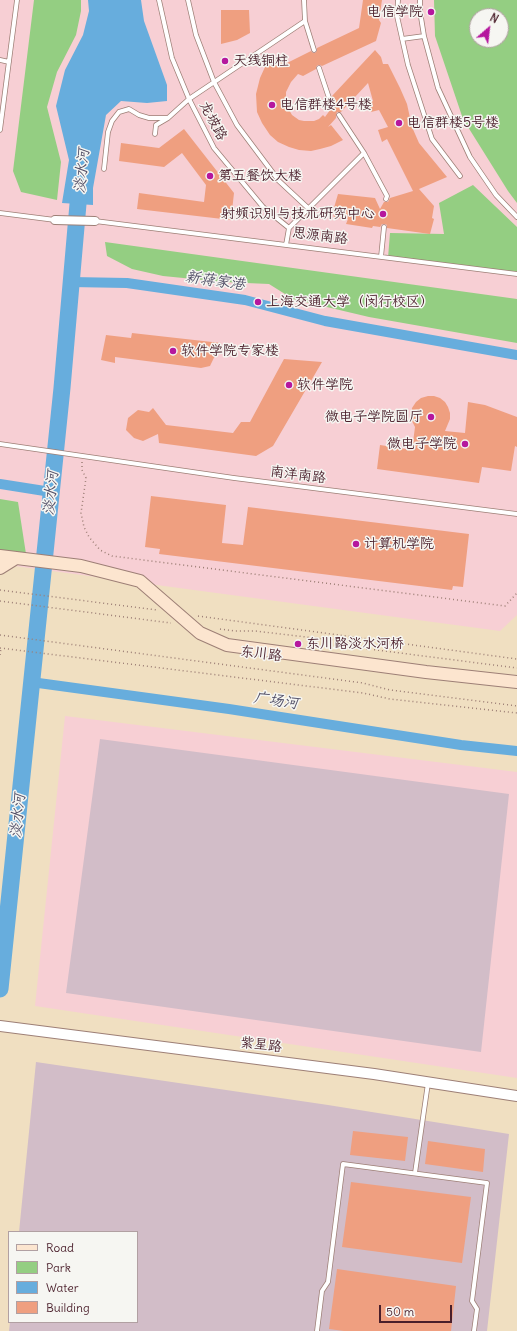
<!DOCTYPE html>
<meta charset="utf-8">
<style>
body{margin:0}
#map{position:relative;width:517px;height:1331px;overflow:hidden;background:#f0dfc1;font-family:Delius,sans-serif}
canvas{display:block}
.legend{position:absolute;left:8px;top:1231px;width:130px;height:92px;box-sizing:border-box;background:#f6f6f2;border:1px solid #b1a0a2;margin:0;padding:5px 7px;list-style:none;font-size:12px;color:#4a1f2b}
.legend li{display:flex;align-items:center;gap:8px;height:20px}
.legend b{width:20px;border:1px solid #b1a0a2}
.north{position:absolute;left:469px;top:8px;width:40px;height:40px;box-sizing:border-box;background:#f6f6f2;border:1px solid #b1a0a2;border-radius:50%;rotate:28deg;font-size:11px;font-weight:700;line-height:16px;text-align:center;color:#4a1f2b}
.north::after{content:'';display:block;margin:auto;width:14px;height:18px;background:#b5179e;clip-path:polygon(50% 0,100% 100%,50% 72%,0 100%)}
.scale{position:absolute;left:379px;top:1305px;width:73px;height:18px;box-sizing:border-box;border:2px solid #4a1f2b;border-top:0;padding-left:5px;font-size:12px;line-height:14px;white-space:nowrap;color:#4a1f2b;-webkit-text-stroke:3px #f6f6f2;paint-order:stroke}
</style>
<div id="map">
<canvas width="517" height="1331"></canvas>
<ul class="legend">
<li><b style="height:5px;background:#fce5cf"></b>Road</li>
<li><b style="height:11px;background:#94ce82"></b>Park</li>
<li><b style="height:11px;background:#67addd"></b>Water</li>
<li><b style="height:11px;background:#ef9f80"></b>Building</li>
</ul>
<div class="north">N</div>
<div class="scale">50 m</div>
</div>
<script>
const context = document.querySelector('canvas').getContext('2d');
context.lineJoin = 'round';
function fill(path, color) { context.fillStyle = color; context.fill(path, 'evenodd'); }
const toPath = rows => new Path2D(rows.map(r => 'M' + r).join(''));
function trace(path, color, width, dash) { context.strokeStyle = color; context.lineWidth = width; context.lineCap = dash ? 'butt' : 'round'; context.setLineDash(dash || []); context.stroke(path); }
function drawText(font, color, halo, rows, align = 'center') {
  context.font = font + ' Delius,"LXGW WenKai TC",sans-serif'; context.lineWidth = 3; context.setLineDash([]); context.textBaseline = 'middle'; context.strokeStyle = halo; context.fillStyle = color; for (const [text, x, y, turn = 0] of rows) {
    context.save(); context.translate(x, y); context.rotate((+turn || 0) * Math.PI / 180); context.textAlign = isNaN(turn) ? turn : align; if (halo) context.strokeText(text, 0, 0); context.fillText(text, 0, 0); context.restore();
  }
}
fill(toPath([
 [0,0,517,0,517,615,500,631,0,564],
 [477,16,501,16,501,40,477,40],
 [65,716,517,772,517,1078,35,1006]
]), '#f7cfd4');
fill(toPath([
 [100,739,509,794,481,1052,66,993],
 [36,1062,328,1105,509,1134,487,1331,9,1331,10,1322,137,1322,137,1232,19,1232]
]), '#d2bdc8');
fill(toPath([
 [34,0,81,0,81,11,76,35,57,72,47,107,61,162,57,200,21,192,13,171],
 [434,0,517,0,517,203,508,191,463,119,435,36],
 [477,16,501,16,501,40,477,40],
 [473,185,517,227,517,274,388,258,390,233,444,234,439,203],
 [105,242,517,299,517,343,369,317,293,299,269,284,224,282,163,276,132,269,107,256],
 [0,499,18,502,26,554,0,550]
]), '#94ce82');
fill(toPath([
 [88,0,141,0,144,21,167,85,167,101,147,103,121,101,106,115,93,188,93,205,62,203,69,160,56,106,65,70,83,35,89,11]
]), '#67addd');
trace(toPath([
 [71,282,127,283,245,300,325,321,517,355],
 [0,484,51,492],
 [31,682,229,709,461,745,517,751]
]), '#67addd', 10);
trace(toPath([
 [0,989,62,388,80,181]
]), '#67addd', 17);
fill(toPath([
 [363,0,382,0,379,20,381,23,376,41,322,66,320,65,318,65,316,67,316,69,303,76,298,74,291,82,286,92,286,101,288,108,292,115,299,120,304,121,314,121,319,119,323,115,325,117,330,110,333,110,335,108,332,96,375,50,381,57,383,64,388,64,400,88,407,104,412,127,419,143,447,177,419,189,434,206,432,218,434,219,430,234,387,228,387,225,385,224,382,224,380,227,373,226,372,228,346,224,348,219,334,218,333,211,338,194,375,198,380,209,384,202,388,202,390,198,413,191,387,139,382,142,378,130,388,127,379,110,371,112,368,104,373,101,368,83,341,112,337,112,336,115,336,118,328,127,331,125,343,140,331,146,320,149,311,151,299,150,289,147,278,142,270,135,262,123,257,112,256,94,260,78,265,67,278,55,285,64,311,51,313,53,315,53,317,51,317,48,359,28],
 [221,10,249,10,250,33,237,40,221,44],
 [184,129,234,193,231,220,137,209,139,193,204,202,206,185,182,153,164,167,119,161,121,143,159,148],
 [132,333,221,343,210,366,201,368,115,357,115,363,101,360,106,335,131,338],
 [284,359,322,362,273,446,256,456,159,443,158,434,143,441,134,438,126,430,128,418,138,410,149,412,153,408,166,425,233,433,241,422,250,422],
 [428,396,434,396,440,398,445,402,448,407,450,413,450,419,445,431,465,433,468,402,485,405,517,417,517,447,515,446,511,471,482,467,479,483,377,469,380,445,412,450,415,427,412,421,411,414,412,408,416,402,421,398],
 [151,496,226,505,222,543,243,545,248,507,469,534,463,587,453,586,452,590,159,554,160,549,145,547],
 [353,1131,408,1137,405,1161,350,1155],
 [428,1141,485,1149,483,1172,425,1164],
 [351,1182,471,1197,462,1263,342,1247],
 [337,1269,456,1286,451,1331,344,1331,329,1329]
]), '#ef9f80');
const service = toPath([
 [159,0,172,58,189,99,214,148,263,207,289,228],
 [188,0,196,35,214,82,237,125,279,181,308,208],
 [304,0,305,21,314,50],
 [398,0,397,16,408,65,432,139,460,176],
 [420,0,420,11,424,36,438,88,470,157,496,195,517,217],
 [402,39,424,36],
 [0,60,9,62],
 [319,68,332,107],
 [339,115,364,153,387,196,386,199],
 [0,130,17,0],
 [155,134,156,125,168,118,189,99,305,21],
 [104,169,108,132,112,121,119,112,129,109,139,115,149,118,167,118],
 [0,213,55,220],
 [95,221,517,274],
 [286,245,289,228,364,153],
 [381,257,384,227],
 [0,444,234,478,517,514],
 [415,1173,428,1083],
 [317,1331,322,1291,328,1282,343,1164,487,1183,472,1301,477,1309,474,1331]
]);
const minor = toPath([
 [55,220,95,221]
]);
const tertiary = toPath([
 [0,1026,374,1074,517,1096]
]);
const secondary = toPath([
 [0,556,81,566,140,581,200,633,227,645,426,672,517,682],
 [0,568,16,558]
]);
trace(service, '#9d7f76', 5.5);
trace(minor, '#9d7f76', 10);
trace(tertiary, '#9d7f76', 12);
trace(secondary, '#9d7f76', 14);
trace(toPath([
 [82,462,82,470,86,478,81,513,84,527,89,537,100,550,112,556,505,606,517,593],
 [0,590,157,610],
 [0,601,171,623],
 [198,616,517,659],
 [220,629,235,631,255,631,340,641,361,648,517,668],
 [0,635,363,683,390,690,517,706],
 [0,648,363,693,390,699,517,713],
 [0,655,1,648]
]), '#9d7f76', 1.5, [1, 3]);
trace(service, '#fff', 4);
trace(minor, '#fff', 8);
trace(tertiary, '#fff', 10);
trace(secondary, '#fce5cf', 12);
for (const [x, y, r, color] of [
 [431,12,4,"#b5179e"],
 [225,61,4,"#b5179e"],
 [272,105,4,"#b5179e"],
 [399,123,4,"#b5179e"],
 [210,176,4,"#b5179e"],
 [383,214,4,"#b5179e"],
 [258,302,4,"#b5179e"],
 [173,351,4,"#b5179e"],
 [289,385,4,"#b5179e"],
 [431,417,4,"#b5179e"],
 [465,444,4,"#b5179e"],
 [356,544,4,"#b5179e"],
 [298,644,4,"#b5179e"]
]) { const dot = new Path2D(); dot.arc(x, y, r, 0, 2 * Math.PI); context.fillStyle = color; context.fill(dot); trace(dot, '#f6f6f2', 1.5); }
drawText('14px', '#4a1f2b', '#f6f6f2', [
 ["电信学院",423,12,"right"],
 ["天线铜柱",233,61],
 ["电信群楼4号楼",280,105],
 ["电信群楼5号楼",407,123],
 ["第五餐饮大楼",218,176],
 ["射频识别与技术研究中心",375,214,"right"],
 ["上海交通大学（闵行校区）",266,302],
 ["软件学院专家楼",181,351],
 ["软件学院",297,385],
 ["微电子学院圆厅",423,417,"right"],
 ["微电子学院",457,444,"right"],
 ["计算机学院",364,544],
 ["东川路淡水河桥",306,644]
], 'left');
drawText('14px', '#4a1f2b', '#f6f6f2', [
 ["龙坡路",213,121,62],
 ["思源南路",320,236,7],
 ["南洋南路",298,475,7],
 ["东川路",261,654,7],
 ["紫星路",261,1045,7]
]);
drawText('italic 15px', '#545169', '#f6f6f2', [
 ["淡水河",82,171,-84],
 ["新蒋家港",215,281,8],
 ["淡水河",51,493,-84],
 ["广场河",276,701,8],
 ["淡水河",18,816,-84]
]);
</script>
